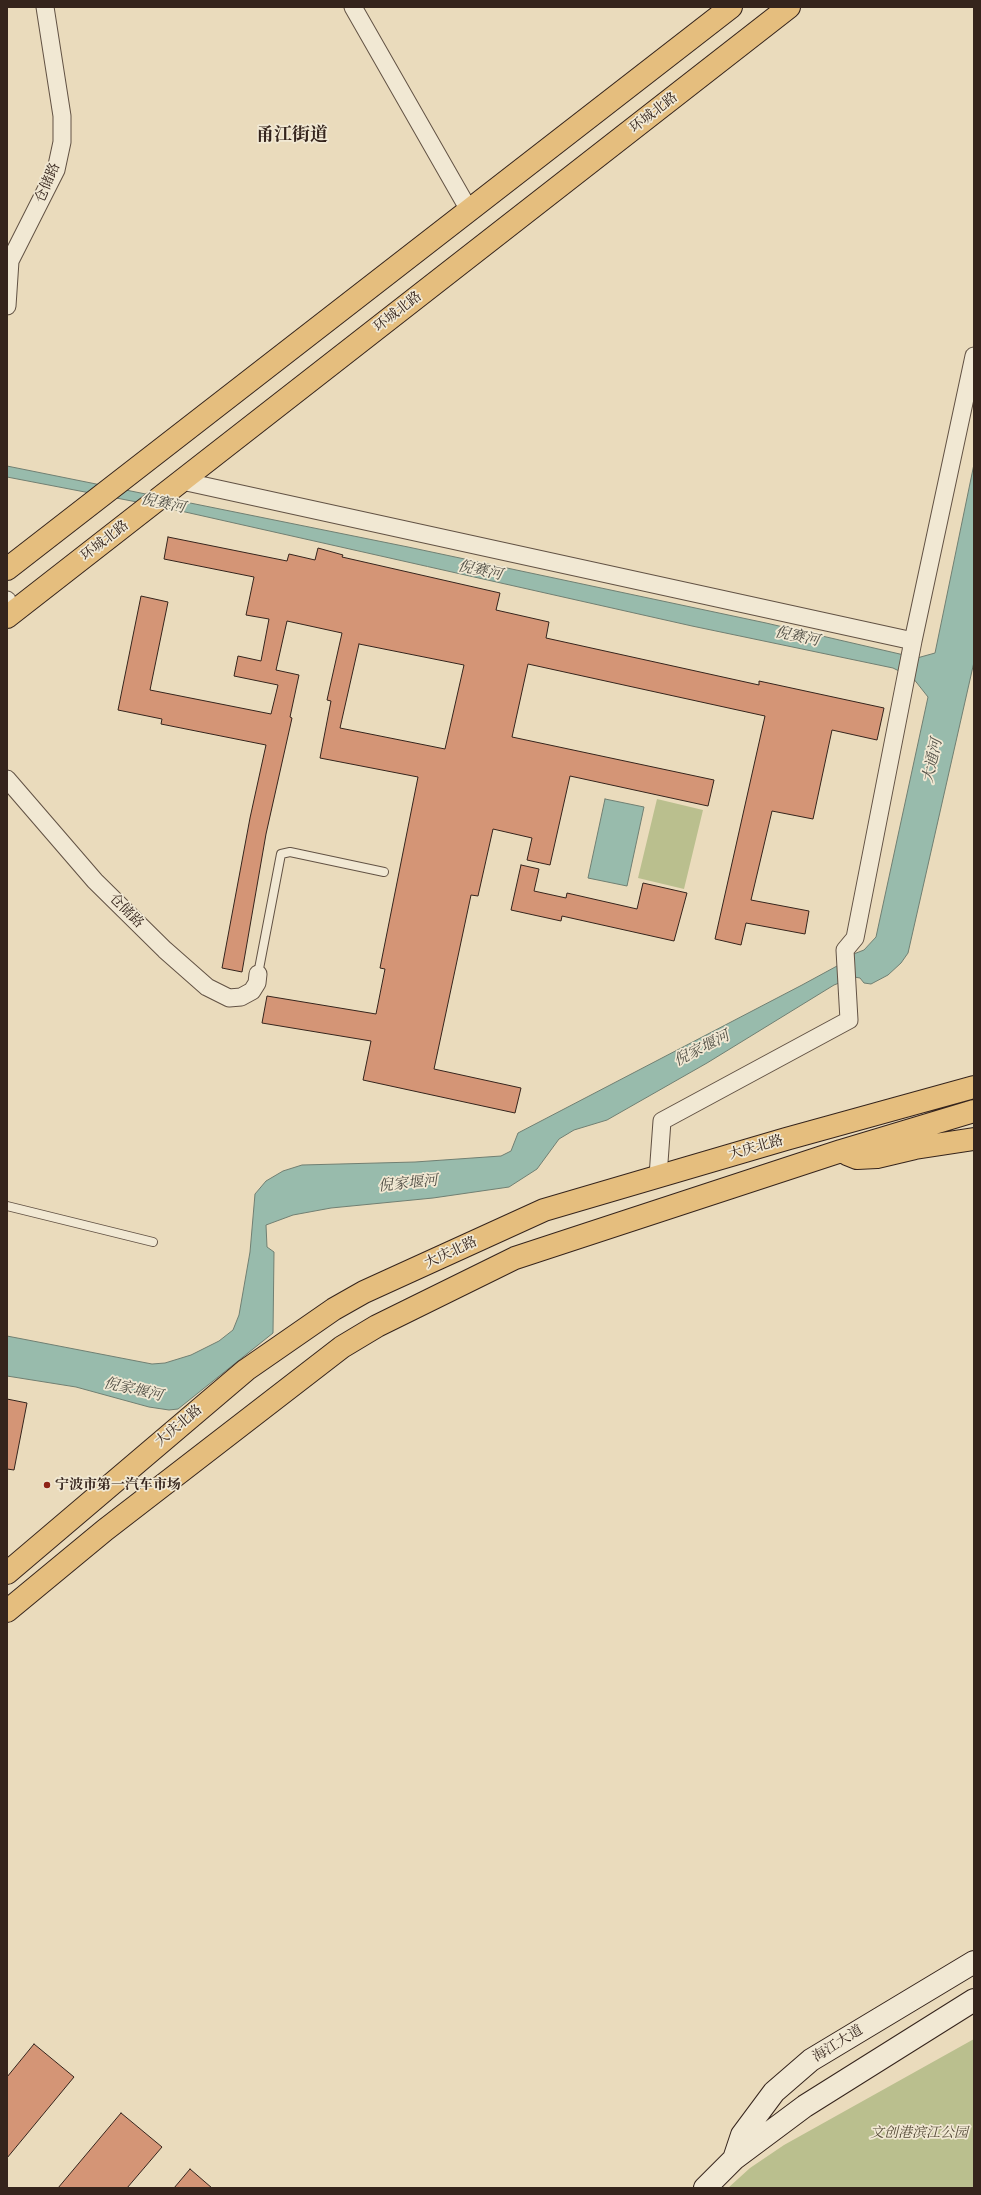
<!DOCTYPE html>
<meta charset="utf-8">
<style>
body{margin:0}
#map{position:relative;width:981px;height:2195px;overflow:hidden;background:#eadbbc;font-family:"Gentium Book Plus",serif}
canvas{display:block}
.frame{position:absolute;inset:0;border:8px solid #35241c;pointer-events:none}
</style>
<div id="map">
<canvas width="981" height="2195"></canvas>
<div class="frame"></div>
</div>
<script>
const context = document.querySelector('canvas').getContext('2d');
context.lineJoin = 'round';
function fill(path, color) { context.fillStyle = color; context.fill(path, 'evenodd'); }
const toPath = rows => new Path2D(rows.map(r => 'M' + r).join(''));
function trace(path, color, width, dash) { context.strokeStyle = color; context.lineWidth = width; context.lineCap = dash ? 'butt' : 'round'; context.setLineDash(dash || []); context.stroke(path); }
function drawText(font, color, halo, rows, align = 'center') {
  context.font = font + ' "Gentium Book Plus","Noto Serif SC",serif'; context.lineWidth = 3.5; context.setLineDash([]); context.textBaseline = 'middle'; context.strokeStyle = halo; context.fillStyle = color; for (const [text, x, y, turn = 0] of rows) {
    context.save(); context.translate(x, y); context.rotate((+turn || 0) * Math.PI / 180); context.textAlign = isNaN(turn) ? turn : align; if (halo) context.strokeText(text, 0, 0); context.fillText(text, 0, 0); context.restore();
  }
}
fill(toPath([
 [657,799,703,810,684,889,638,878],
 [974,2039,974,2188,728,2188,750,2168,784,2145]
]), '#babf8e');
const water = toPath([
 [974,464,974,662,908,953,901,963,888,975,871,984,864,983,860,978,854,977,834,985,707,1063,607,1120,574,1130,559,1139,537,1169,509,1187,433,1198,331,1208,293,1215,266,1225,267,1247,274,1252,273,1333,178,1409,169,1410,149,1407,76,1387,7,1376,7,1336,152,1364,165,1363,191,1355,219,1341,233,1330,239,1315,250,1252,255,1194,266,1181,283,1171,302,1165,415,1162,501,1156,511,1151,518,1133,802,985,837,966,851,955,864,950,876,937,928,697,913,678,893,668,692,626,163,507,7,477,7,466,408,547,766,623,917,658,935,653,974,464],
 [605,799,644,807,627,886,588,878,605,799]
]);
fill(water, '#98bbac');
trace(water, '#707f72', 1);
const building = toPath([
 [168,537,287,561,289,554,315,560,318,548,343,555,342,557,500,593,496,610,549,622,546,638,759,685,759,681,884,708,877,740,832,730,813,819,772,811,751,900,809,911,805,934,746,923,741,945,715,939,765,716,528,664,512,737,714,780,708,806,570,776,550,865,527,860,532,838,493,829,478,896,471,895,434,1069,521,1088,515,1113,363,1080,371,1041,262,1023,267,996,376,1014,385,969,380,968,418,777,320,758,331,701,327,700,342,633,287,621,276,670,299,675,290,717,292,718,266,834,242,972,222,968,250,818,266,745,161,724,162,719,118,710,141,596,168,602,150,690,271,714,278,685,234,676,238,656,261,661,269,619,246,615,254,577,164,559,168,537],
 [359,644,464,665,445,749,340,728,359,644],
 [521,865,539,869,534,891,566,898,567,893,637,909,643,883,687,893,674,941,562,916,561,921,511,910,521,865],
 [7,1399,27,1403,14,1470,7,1469,7,1399],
 [34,2044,74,2077,7,2158,7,2077,34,2044],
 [121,2113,162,2147,127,2188,58,2188,121,2113],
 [190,2169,212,2188,174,2188,190,2169]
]);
fill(building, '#d49576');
trace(building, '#35241c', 1);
const lane = toPath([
 [258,974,281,854,290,852,384,872],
 [7,1206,153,1242]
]);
const street = toPath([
 [353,7,469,210],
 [7,306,10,261,56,170,62,142,62,116,45,7],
 [182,481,913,641,974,356],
 [7,600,11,614],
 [7,779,95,881,165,950,207,987,229,998,241,997,252,991,257,983,258,974],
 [658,1176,662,1121,849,1020,845,950,855,938,913,641]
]);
const secondary = toPath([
 [734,2159,742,2135,774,2092,811,2060,974,1962],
 [705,2188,734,2159,805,2106,974,2000]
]);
const primary = toPath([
 [7,569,731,7],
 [7,617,789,7],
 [847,1154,857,1158,877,1157,915,1148,974,1139],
 [7,1573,246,1370,334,1309,364,1292,544,1210,786,1139,974,1087],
 [7,1611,105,1530,342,1347,377,1326,515,1258,841,1151,974,1111]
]);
trace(lane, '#625244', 10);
trace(street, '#625244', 19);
trace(secondary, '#35241c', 24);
trace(primary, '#35241c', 24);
trace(lane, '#f1e8d3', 8);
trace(street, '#f1e8d3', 17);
trace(secondary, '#f1e8d3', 22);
trace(primary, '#e5be7e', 22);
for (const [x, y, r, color] of [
 [47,1485,4,"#8f2418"]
]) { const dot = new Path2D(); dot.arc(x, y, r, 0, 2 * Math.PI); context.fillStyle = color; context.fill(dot); trace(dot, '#f1e8d3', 1.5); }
drawText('14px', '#35241c', '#f1e8d3', [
 ["环城北路",654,113,-38],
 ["仓储路",48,183,-67],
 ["环城北路",398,312,-38],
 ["环城北路",105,541,-38],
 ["仓储路",126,911,45],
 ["大庆北路",756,1148,-16],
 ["大庆北路",451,1253,-25],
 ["大庆北路",179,1426,-40],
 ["海江大道",838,2044,-32]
]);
drawText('bold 14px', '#35241c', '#f1e8d3', [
 ["宁波市第一汽车市场",55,1485]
], 'left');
drawText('italic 14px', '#564b38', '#f1e8d3', [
 ["文创港滨江公园",919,2133]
]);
drawText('italic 15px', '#535147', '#f1e8d3', [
 ["倪赛河",163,504,12],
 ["倪赛河",480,571,12],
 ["倪赛河",797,637,12],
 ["大通河",933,761,-78],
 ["倪家堰河",702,1049,-27],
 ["倪家堰河",408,1184,-6],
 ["倪家堰河",133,1390,13]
]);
drawText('bold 18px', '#35241c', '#f1e8d3', [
 ["甬江街道",292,135]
]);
</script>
